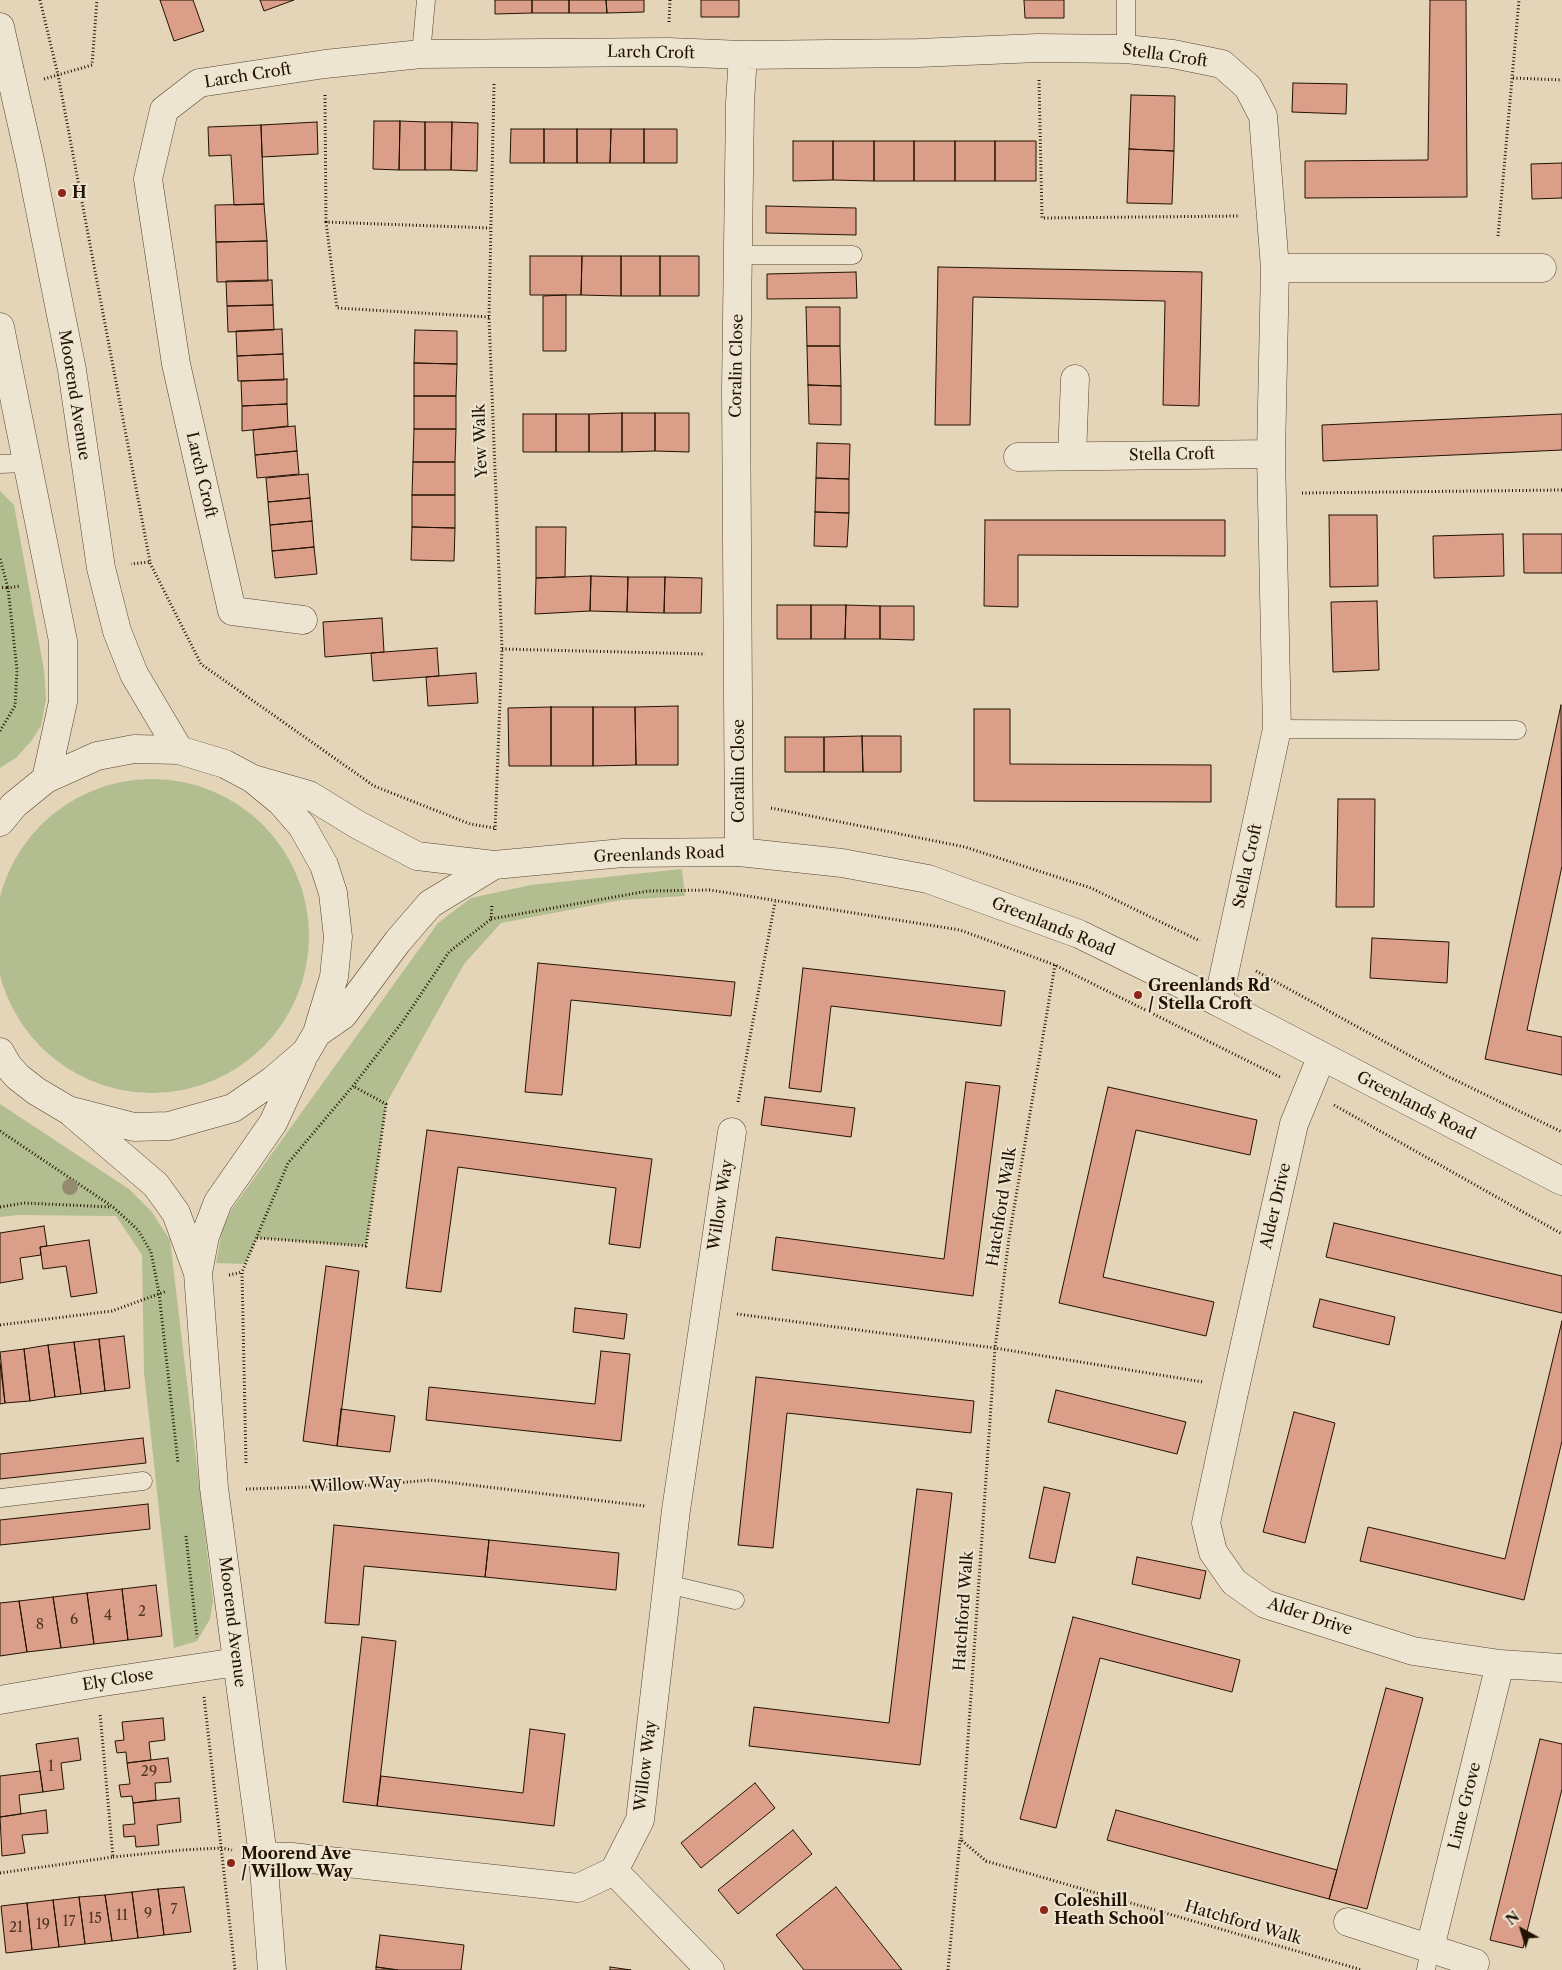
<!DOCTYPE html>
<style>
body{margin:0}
#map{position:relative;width:1562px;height:1970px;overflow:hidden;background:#e4d5b8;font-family:"Libre Caslon Text",serif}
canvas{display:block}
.north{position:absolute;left:1497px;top:1905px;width:50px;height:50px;-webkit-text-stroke:4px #ede4d1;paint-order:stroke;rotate:321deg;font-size:14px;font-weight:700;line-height:20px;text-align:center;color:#231200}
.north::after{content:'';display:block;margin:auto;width:18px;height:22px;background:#231200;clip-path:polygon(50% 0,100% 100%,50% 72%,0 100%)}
</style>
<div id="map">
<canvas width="1562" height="1970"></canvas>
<div class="north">N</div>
</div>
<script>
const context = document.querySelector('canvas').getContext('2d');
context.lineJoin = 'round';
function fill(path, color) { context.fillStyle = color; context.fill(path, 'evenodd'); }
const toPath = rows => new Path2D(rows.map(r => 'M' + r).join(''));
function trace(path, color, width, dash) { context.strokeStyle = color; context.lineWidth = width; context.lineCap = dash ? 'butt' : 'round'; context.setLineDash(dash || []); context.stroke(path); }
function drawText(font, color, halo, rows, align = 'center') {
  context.font = font + ' "Libre Caslon Text",serif'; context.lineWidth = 4; context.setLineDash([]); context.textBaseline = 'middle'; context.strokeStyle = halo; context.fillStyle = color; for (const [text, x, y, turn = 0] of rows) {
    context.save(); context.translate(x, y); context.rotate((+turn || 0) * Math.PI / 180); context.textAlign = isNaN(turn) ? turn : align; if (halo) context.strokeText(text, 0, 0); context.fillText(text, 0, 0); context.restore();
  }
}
fill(toPath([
 [0,491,14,505,44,670,46,699,41,726,32,740,17,757,0,768],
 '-5 936a157 157 0 1 1 314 0a157 157 0 1 1-314 0Z',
 [682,869,685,896,621,900,501,923,464,964,386,1104,366,1246,257,1238,245,1264,216,1263,222,1230,232,1209,438,923,471,898,531,885],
 [0,1104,129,1189,152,1212,170,1240,213,1601,210,1619,197,1641,174,1648,144,1372,142,1255,116,1216,18,1215,0,1217]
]), '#b2bd90');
const building = toPath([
 [160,0,193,0,204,31,174,41,160,0],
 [260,0,294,0,264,11,260,0],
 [495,0,532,0,532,13,495,14,495,0],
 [532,0,569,0,569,13,532,13,532,0],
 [569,0,606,0,607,13,569,13,569,0],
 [606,0,644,0,644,12,607,13,606,0],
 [701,0,739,0,739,17,701,17,701,0],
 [1024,0,1064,0,1064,18,1025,18,1024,0],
 [1430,0,1466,0,1467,197,1305,198,1305,161,1428,160,1430,0],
 [1293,83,1347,84,1346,114,1292,112,1293,83],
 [1131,95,1175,96,1174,151,1129,149,1131,95],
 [374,121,400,121,399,170,373,169,374,121],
 [400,121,425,122,425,170,399,170,400,121],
 [317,122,318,154,262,157,261,125,317,122],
 [425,122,452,122,451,170,425,170,425,122],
 [452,122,478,123,477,171,451,170,452,122],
 [261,125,264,204,234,205,231,155,209,156,208,127,261,125],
 [511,129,544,129,544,163,510,163,511,129],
 [544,129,577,129,577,163,544,163,544,129],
 [577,129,611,129,610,163,577,163,577,129],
 [611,129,644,129,644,163,610,163,611,129],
 [644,129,677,129,677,163,644,163,644,129],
 [793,141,833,141,833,180,793,181,793,141],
 [833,141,874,141,874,181,833,180,833,141],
 [874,141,914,141,914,181,874,181,874,141],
 [914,141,955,141,955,181,914,181,914,141],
 [955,141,995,141,995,181,955,181,955,141],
 [995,141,1036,141,1036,181,995,181,995,141],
 [1129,149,1174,151,1172,204,1127,203,1129,149],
 [1562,163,1562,198,1532,199,1531,164,1562,163],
 [264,204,267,241,216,242,215,205,264,204],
 [766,206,856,208,856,235,766,233,766,206],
 [267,241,268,281,217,282,216,242,267,241],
 [530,256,582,256,581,295,530,295,530,256],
 [582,256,621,256,621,296,581,295,582,256],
 [621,256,660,256,660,296,621,296,621,256],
 [660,256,699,256,699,296,660,296,660,256],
 [938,267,1202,272,1199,406,1163,405,1165,301,973,297,970,425,935,425,938,267],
 [856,272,857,298,767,299,767,274,856,272],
 [272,280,273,305,227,306,226,281,272,280],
 [566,295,566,351,543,351,543,296,566,295],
 [273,305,274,330,228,332,227,306,273,305],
 [806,307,840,307,840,346,807,346,806,307],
 [282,329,283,354,237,356,236,331,282,329],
 [415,330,457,331,457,364,414,363,415,330],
 [807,346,840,346,841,386,808,385,807,346],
 [283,354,284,380,238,381,237,356,283,354],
 [414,363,457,364,456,396,414,396,414,363],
 [287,379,287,404,242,406,241,381,287,379],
 [808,385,841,386,841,425,809,424,808,385],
 [414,396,456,396,456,429,414,429,414,396],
 [287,404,288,426,242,431,242,406,287,404],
 [622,413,655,413,655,451,622,452,622,413],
 [622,413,622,452,589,452,589,414,622,413],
 [655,413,689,413,689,452,655,451,655,413],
 [523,414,556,414,556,452,523,452,523,414],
 [556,414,589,414,589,452,556,452,556,414],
 [1562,414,1562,450,1323,461,1322,425,1562,414],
 [295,426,297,451,255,455,253,430,295,426],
 [414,429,456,429,455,462,413,462,414,429],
 [817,443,850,444,849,479,816,478,817,443],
 [297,451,299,474,257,478,255,455,297,451],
 [413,462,455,462,455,495,412,495,413,462],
 [308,474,310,498,268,502,266,478,308,474],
 [816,478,849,479,849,513,815,512,816,478],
 [412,495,455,495,455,528,412,527,412,495],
 [310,498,312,521,270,525,268,502,310,498],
 [815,512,849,513,847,547,814,546,815,512],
 [1329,515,1377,515,1378,586,1330,587,1329,515],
 [985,520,1225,520,1225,556,1018,555,1018,607,984,606,985,520],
 [312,521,314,547,272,551,270,525,312,521],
 [412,527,455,528,454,561,411,560,412,527],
 [536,527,566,527,565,577,536,578,536,527],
 [1503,534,1504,576,1434,578,1433,536,1503,534],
 [1523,534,1562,534,1562,573,1524,573,1523,534],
 [314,547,317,574,275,578,272,551,314,547],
 [591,576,590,611,535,614,536,578,591,576],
 [591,576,628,577,627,612,590,611,591,576],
 [628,577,665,577,664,613,627,612,628,577],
 [665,577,702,578,701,613,664,613,665,577],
 [1377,601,1379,670,1333,672,1331,602,1377,601],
 [777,605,811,605,811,639,777,639,777,605],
 [811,605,846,605,845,639,811,639,811,605],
 [846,605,880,606,880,639,845,639,846,605],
 [880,606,914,606,914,640,880,639,880,606],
 [382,618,384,652,325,657,323,622,382,618],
 [437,648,439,676,373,681,371,653,437,648],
 [476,673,478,703,428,706,426,677,476,673],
 [1561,705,1562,866,1527,1030,1562,1037,1562,1075,1485,1059,1561,705],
 [678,706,678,765,636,765,635,707,678,706],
 [551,707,551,766,509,766,508,708,551,707],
 [551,707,593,707,593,766,551,766,551,707],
 [593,707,635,707,636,765,593,766,593,707],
 [974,709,1010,709,1010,764,1211,765,1211,802,974,801,974,709],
 [862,736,901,736,901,772,863,772,862,736],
 [862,736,863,772,824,772,824,737,862,736],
 [785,737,824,737,824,772,785,772,785,737],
 [1338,799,1375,799,1374,907,1336,907,1338,799],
 [1372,938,1449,942,1447,983,1370,978,1372,938],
 [538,963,735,982,731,1016,571,1000,562,1095,525,1092,538,963],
 [803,968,1005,991,1001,1026,831,1006,821,1092,789,1088,803,968],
 [966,1082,1000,1086,973,1296,772,1270,776,1237,944,1259,966,1082],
 [1108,1087,1257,1120,1250,1155,1136,1130,1103,1277,1214,1302,1206,1336,1059,1303,1108,1087],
 [765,1097,855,1108,851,1137,761,1125,765,1097],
 [427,1130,652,1159,640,1248,609,1244,616,1188,458,1167,441,1292,406,1288,427,1130],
 [1334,1223,1562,1276,1562,1313,1326,1257,1334,1223],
 [44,1226,47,1246,40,1247,41,1255,20,1258,23,1279,0,1283,0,1233,44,1226],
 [89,1240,97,1293,71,1297,66,1266,43,1269,40,1247,89,1240],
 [326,1266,359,1271,337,1446,303,1441,326,1266],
 [1320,1299,1395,1317,1389,1345,1313,1327,1320,1299],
 [575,1308,627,1314,624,1339,573,1332,575,1308],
 [1562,1321,1562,1441,1524,1600,1360,1561,1368,1527,1505,1559,1562,1321],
 [124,1336,130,1388,105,1391,99,1339,124,1336],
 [99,1339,105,1391,81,1394,74,1342,99,1339],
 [74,1342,81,1394,55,1397,48,1345,74,1342],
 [48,1345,55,1397,30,1401,24,1349,48,1345],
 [24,1349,30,1401,5,1403,0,1352,24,1349],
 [601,1351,630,1354,621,1441,426,1420,429,1387,595,1404,601,1351],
 [0,1363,5,1403,0,1404,0,1363],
 [756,1377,974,1401,971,1433,787,1413,773,1548,738,1545,756,1377],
 [1056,1390,1186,1422,1177,1454,1048,1422,1056,1390],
 [341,1409,395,1416,390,1452,337,1446,341,1409],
 [1294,1412,1335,1423,1305,1543,1263,1532,1294,1412],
 [143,1438,146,1463,0,1479,0,1454,143,1438],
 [1044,1487,1070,1493,1055,1563,1029,1558,1044,1487],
 [917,1489,952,1493,920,1765,749,1746,754,1707,889,1723,917,1489],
 [148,1504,150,1529,0,1545,0,1520,148,1504],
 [334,1525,489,1540,485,1577,364,1566,359,1625,325,1623,334,1525],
 [489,1540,619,1553,616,1590,485,1577,489,1540],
 [1137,1557,1206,1571,1200,1599,1132,1584,1137,1557],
 [156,1585,162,1636,128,1640,122,1589,156,1585],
 [122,1589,128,1640,94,1644,87,1593,122,1589],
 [87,1593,94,1644,61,1648,53,1597,87,1593],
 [53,1597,61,1648,27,1652,19,1601,53,1597],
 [19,1601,27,1652,0,1656,0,1603,19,1601],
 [1073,1617,1240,1660,1232,1692,1100,1658,1056,1828,1020,1819,1073,1617],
 [362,1637,396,1641,377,1806,343,1802,362,1637],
 [1386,1688,1423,1698,1367,1909,1329,1899,1386,1688],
 [163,1718,165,1740,149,1742,151,1760,127,1763,126,1752,117,1753,115,1741,124,1740,122,1722,163,1718],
 [530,1729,565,1734,554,1826,377,1806,381,1776,523,1793,530,1729],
 [78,1738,81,1760,61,1763,64,1789,43,1792,36,1744,78,1738],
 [1540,1739,1562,1744,1562,1789,1523,1948,1490,1940,1540,1739],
 [168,1758,171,1782,155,1783,156,1800,133,1803,132,1796,121,1797,119,1785,130,1784,127,1763,168,1758],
 [40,1771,43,1792,19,1795,21,1814,0,1817,0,1776,40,1771],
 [755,1783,775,1808,701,1868,681,1843,755,1783],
 [179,1798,181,1822,157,1825,159,1845,136,1847,135,1836,124,1837,123,1825,135,1824,133,1803,179,1798],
 [46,1810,48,1833,22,1835,25,1853,2,1856,0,1817,46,1810],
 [1116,1810,1337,1870,1329,1899,1107,1840,1116,1810],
 [793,1830,812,1854,738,1914,718,1890,793,1830],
 [184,1887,191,1932,164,1935,158,1889,184,1887],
 [836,1887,902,1970,804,1970,776,1935,836,1887],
 [158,1889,164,1935,138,1938,132,1892,158,1889],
 [132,1892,138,1938,112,1941,105,1895,132,1892],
 [105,1895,112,1941,85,1944,79,1897,105,1895],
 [79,1897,85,1944,59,1947,53,1900,79,1897],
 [53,1900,59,1947,32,1950,27,1903,53,1900],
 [27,1903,32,1950,6,1953,1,1906,27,1903],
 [380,1935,464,1945,461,1970,398,1970,376,1967,380,1935],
 [376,1967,398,1970,376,1970,376,1967],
 [610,1967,631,1970,610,1970,610,1967]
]);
fill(building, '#db9e89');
trace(building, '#231200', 1);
const service = toPath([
 [1126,49,1126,0],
 [421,54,426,0],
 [738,255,853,255],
 [0,464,27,463],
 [1277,729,1517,730],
 [0,1498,143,1481],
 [667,1584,735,1600],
 [1426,1970,1430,1948]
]);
const minor = toPath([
 [1275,268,1542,268],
 [1072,456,1075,379],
 [1018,457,1271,454],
 [303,620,232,611,176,364,148,179,164,110,199,83,325,64,421,54,668,52,743,55,918,53,1038,48,1126,49,1173,54,1222,64,1248,87,1263,116,1275,268,1271,454,1277,729,1218,1002],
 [739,852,736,389,740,103,743,55],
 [1321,1058,1294,1124,1235,1388,1206,1523,1213,1552,1234,1582,1265,1604,1413,1651,1500,1664,1562,1668],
 [0,1700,97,1683,237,1662],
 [263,1856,292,1857,578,1888,614,1871,640,1820,676,1510,732,1132],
 [614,1871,710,1970],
 [1348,1922,1475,1963],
 [1430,1948,1500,1664]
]);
const tertiary = toPath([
 [0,27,30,160,72,370,101,568,117,631,134,674,179,750],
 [0,327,63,641,63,702,46,779],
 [253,779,309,795,358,825,417,856,494,865,623,853,739,852,842,863,928,879,1079,934,1218,1002,1562,1181],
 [0,822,14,805,46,779,97,756,134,749,179,750,225,764,253,779,281,802,302,826,324,865,333,893,338,937,334,977,317,1033,306,1052,272,1081,233,1108,169,1126,134,1127,68,1110,36,1091,18,1077,8,1066,0,1052],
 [317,1033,343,1015,398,941,430,904,494,865],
 [73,1114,156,1185,176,1213,198,1273,214,1488,263,1856,272,1970],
 [198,1273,205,1236,218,1202,273,1123,302,1060]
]);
trace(service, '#53432e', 19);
trace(minor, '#53432e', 29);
trace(tertiary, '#53432e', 29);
trace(toPath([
 [40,0,58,75,150,562,131,564],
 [669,22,670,0],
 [1513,78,1562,80],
 [44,79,92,65,97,0],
 [1039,80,1042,218,1240,216],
 [494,84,489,317,502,649,495,832],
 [325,95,326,222],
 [1498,236,1519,0],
 [489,317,337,308,326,222,490,228],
 [1302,493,1562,490],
 [0,559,8,588,0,587],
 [150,563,201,664,374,786,470,824,495,828],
 [502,649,705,654],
 [0,731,15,706,17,670,8,588,20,586],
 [771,808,965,847,1091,888,1200,941],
 [491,919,648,891,710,890,960,930,1055,965,1280,1077],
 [1055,965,1009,1238,995,1348,961,1840,986,1861,1362,1970],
 [1256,971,1445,1075,1562,1132],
 [738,1102,775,902],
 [1334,1105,1562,1234],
 [0,1131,113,1207,138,1230,151,1252,159,1293,178,1463],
 [0,1207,24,1203,111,1207],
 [257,1238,366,1246,386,1104,353,1086],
 [229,1275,242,1272],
 [737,1314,995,1348,1203,1382],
 [0,1325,112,1311,167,1291],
 [246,1463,242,1272,288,1163,353,1086,403,1021,449,952,491,919,492,904],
 [246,1489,374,1485,430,1480,645,1506],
 [186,1536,197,1637],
 [204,1697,235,1970],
 [113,1857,182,1850,222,1848,232,1850],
 [0,1873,113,1857,100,1713],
 [948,1970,960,1840]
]), '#231200', 3, [1, 2.5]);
trace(service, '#ede4d1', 18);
trace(minor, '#ede4d1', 28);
trace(tertiary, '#ede4d1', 28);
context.fillStyle = '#958b6e';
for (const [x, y] of [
 [70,1187]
]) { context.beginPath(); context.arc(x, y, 8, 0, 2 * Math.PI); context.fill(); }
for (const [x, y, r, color] of [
 [62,193,5,"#8f2418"],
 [1138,995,5,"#8f2418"],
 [231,1863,5,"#8f2418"],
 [1044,1910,5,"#8f2418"]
]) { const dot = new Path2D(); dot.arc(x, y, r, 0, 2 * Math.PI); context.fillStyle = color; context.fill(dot); trace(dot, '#ede4d1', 2); }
drawText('14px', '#513522', null, [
 ["2",142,1612],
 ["4",108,1616],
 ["6",74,1620],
 ["8",40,1625],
 ["1",51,1767],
 ["29",149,1772],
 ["7",174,1910],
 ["9",148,1914],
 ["11",122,1916],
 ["15",95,1919],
 ["17",69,1922],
 ["19",43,1925],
 ["21",16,1928]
]);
drawText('16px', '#231200', '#ede4d1', [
 ["Larch Croft",651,53,1],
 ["Stella Croft",1165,56,8],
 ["Larch Croft",248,76,-9],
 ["Coralin Close",737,366,-89],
 ["Moorend Avenue",74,395,81],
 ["Yew Walk",481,441,-92],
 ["Stella Croft",1172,455,-1],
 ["Larch Croft",201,475,77],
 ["Coralin Close",739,771,-90],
 ["Greenlands Road",659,855,-2],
 ["Stella Croft",1248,866,-78],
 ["Greenlands Road",1053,927,22],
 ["Greenlands Road",1416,1106,27],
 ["Willow Way",721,1205,-81],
 ["Alder Drive",1276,1206,-77],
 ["Hatchford Walk",1002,1207,-81],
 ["Willow Way",356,1485,-3],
 ["Hatchford Walk",964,1611,-86],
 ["Alder Drive",1310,1617,18],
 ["Moorend Avenue",232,1622,83],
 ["Ely Close",118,1680,-9],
 ["Willow Way",646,1766,-83],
 ["Lime Grove",1465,1806,-76],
 ["Hatchford Walk",1243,1923,16]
]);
drawText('bold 16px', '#231200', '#ede4d1', [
 ["H",72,193],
 ["Greenlands Rd",1148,986],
 ["/ Stella Croft",1148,1004],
 ["Moorend Ave",241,1854],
 ["/ Willow Way",241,1872],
 ["Coleshill",1054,1901],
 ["Heath School",1054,1919]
], 'left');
</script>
